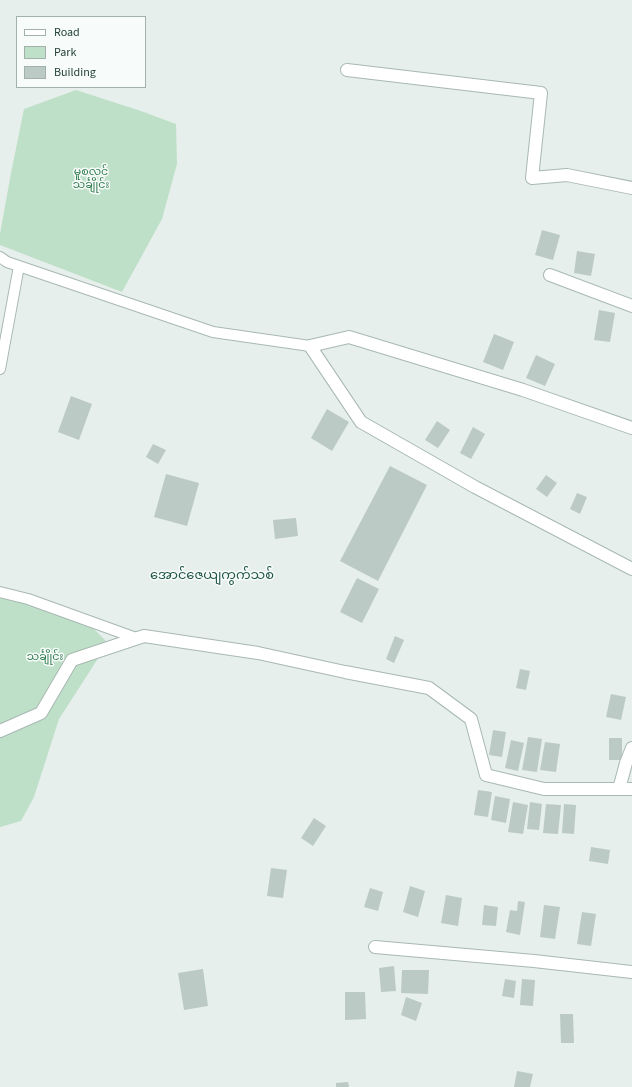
<!DOCTYPE html>
<meta charset="utf-8">
<style>
body{margin:0}
#map{position:relative;width:632px;height:1087px;overflow:hidden;background:#e6efeb;font-family:"Source Sans 3",sans-serif}
canvas{display:block}
.legend{position:absolute;left:16px;top:16px;width:130px;height:72px;box-sizing:border-box;background:#f7fbf9;border:1px solid #a3b1ad;margin:0;padding:5px 7px;list-style:none;font-size:12px;color:#24423a}
.legend li{display:flex;align-items:center;gap:8px;height:20px}
.legend b{width:20px;border:1px solid #a3b1ad}
</style>
<div id="map">
<canvas width="632" height="1087"></canvas>
<ul class="legend">
<li><b style="height:5px;background:#fff"></b>Road</li>
<li><b style="height:11px;background:#bfe0c8"></b>Park</li>
<li><b style="height:11px;background:#bbcac4"></b>Building</li>
</ul>
</div>
<script>
const context = document.querySelector('canvas').getContext('2d');
context.lineJoin = 'round';
function fill(path, color) { context.fillStyle = color; context.fill(path, 'evenodd'); }
const toPath = rows => new Path2D(rows.map(r => 'M' + r).join(''));
function trace(path, color, width, dash) { context.strokeStyle = color; context.lineWidth = width; context.lineCap = dash ? 'butt' : 'round'; context.setLineDash(dash || []); context.stroke(path); }
function drawText(font, color, halo, rows, align = 'center') {
  context.font = font + ' "Source Sans 3","Noto Sans Myanmar",sans-serif'; context.lineWidth = 3; context.setLineDash([]); context.textBaseline = 'middle'; context.strokeStyle = halo; context.fillStyle = color; for (const [text, x, y, turn = 0] of rows) {
    context.save(); context.translate(x, y); context.rotate((+turn || 0) * Math.PI / 180); context.textAlign = isNaN(turn) ? turn : align; if (halo) context.strokeText(text, 0, 0); context.fillText(text, 0, 0); context.restore();
  }
}
fill(toPath([
 [76,90,141,111,176,124,177,164,162,219,122,292,0,245,0,234,11,173,24,109],
 [0,597,52,611,94,629,108,643,59,719,34,797,21,821,0,827]
]), '#bfe0c8');
fill(toPath([
 [542,230,560,235,553,260,535,255],
 [577,251,595,254,591,276,574,273],
 [599,310,615,313,610,342,594,340],
 [494,334,514,342,503,370,483,362],
 [536,355,555,364,545,386,526,378],
 [71,396,92,404,79,440,58,432],
 [327,409,349,422,332,451,311,438],
 [437,421,450,430,438,448,425,440],
 [473,427,485,434,471,459,460,453],
 [153,444,166,450,158,464,146,457],
 [390,466,427,485,378,581,340,561],
 [166,474,199,483,187,526,154,517],
 [546,475,557,483,547,497,536,489],
 [577,493,587,497,580,514,570,509],
 [296,518,298,536,275,539,273,520],
 [357,578,379,589,362,623,340,612],
 [395,636,404,640,394,663,386,659],
 [520,669,530,671,526,690,516,688],
 [611,694,626,697,621,720,606,717],
 [493,730,506,732,502,757,489,755],
 [528,737,542,739,537,772,522,770],
 [609,738,622,738,622,760,609,760],
 [511,740,524,743,518,771,505,768],
 [545,742,560,744,556,772,540,770],
 [478,790,492,792,488,817,474,815],
 [495,796,510,799,506,823,491,820],
 [513,802,528,805,523,834,508,832],
 [530,802,542,804,539,830,527,829],
 [546,804,561,805,558,834,543,833],
 [564,804,576,805,574,834,562,833],
 [314,818,326,826,313,846,301,838],
 [591,847,610,850,608,864,589,861],
 [271,868,287,870,283,898,267,896],
 [410,886,425,891,418,917,403,912],
 [370,888,383,892,378,911,364,907],
 [446,895,462,898,458,926,441,923],
 [518,901,525,902,520,935,506,932,510,910,517,911],
 [484,905,498,907,496,926,482,925],
 [544,905,560,907,555,939,540,937],
 [582,912,596,914,591,946,577,944],
 [394,966,396,991,381,992,379,968],
 [203,969,208,1006,184,1010,178,973],
 [402,970,429,970,428,994,401,993],
 [505,979,516,981,514,998,502,996],
 [522,979,535,980,533,1006,520,1005],
 [345,992,365,992,366,1019,345,1020],
 [406,997,422,1003,416,1021,401,1015],
 [560,1014,573,1014,574,1043,561,1043],
 [517,1071,533,1074,530,1087,514,1087],
 [348,1082,349,1087,336,1087,336,1083]
]), '#bbcac4');
const lane = toPath([
 [0,257,7,262,213,332,310,346],
 [0,369,19,266],
 [0,592,28,599,136,638]
]);
const street = toPath([
 [347,70,541,93,532,178,567,175,632,188],
 [550,275,632,306],
 [632,428,523,390,349,337,310,346,361,422,475,487,632,569],
 [0,731,41,713,72,660,144,636,258,653,345,672,429,688,471,719,486,775,544,789,632,789],
 [619,789,626,763,632,748],
 [375,947,534,961,632,972]
]);
trace(lane, '#a8b8b2', 12);
trace(street, '#a8b8b2', 14);
trace(lane, '#fff', 10);
trace(street, '#fff', 12);
drawText('11px', '#2d7a4b', '#f7fbf9', [
 ["မူစလင်",91,173],
 ["သင်္ချိုင်း",91,186],
 ["သင်္ချိုင်း",45,658]
]);
drawText('13px', '#1f5548', '#f7fbf9', [
 ["အောင်ဇေယျကွက်သစ်",212,576]
]);
</script>
